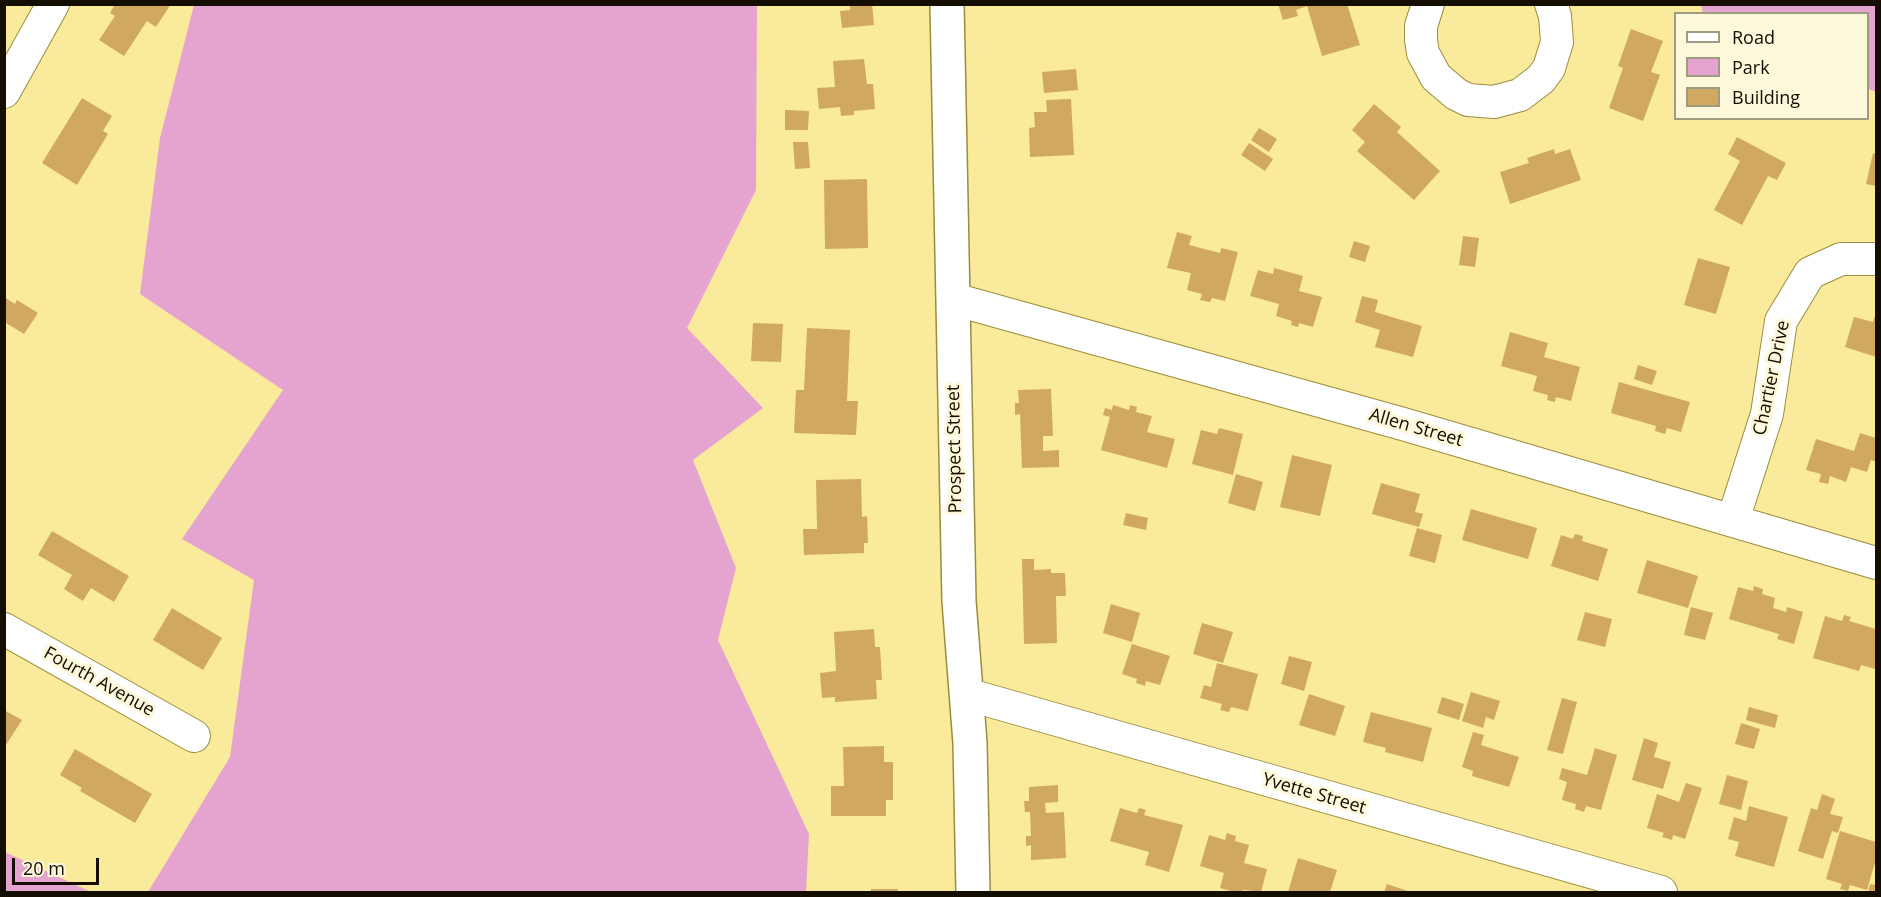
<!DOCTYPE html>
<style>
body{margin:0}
#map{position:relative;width:1881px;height:897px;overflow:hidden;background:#f9eb9b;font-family:"Open Sans",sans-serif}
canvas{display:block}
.frame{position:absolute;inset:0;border:6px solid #130e00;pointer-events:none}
.legend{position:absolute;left:1674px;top:12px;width:195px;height:108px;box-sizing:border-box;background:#fdf8d9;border:2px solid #9f9a82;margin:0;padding:8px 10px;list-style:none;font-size:18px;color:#130e00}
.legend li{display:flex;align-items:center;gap:12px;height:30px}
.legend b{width:30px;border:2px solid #9f9a82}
.scale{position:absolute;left:12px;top:858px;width:87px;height:27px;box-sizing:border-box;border:3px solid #130e00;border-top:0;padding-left:8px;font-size:18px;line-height:21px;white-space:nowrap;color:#130e00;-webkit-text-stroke:4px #fdf8d9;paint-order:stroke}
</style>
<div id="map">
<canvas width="1881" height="897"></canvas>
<div class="frame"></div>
<ul class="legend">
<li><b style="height:8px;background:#fff"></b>Road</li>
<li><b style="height:16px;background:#e5a4cf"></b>Park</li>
<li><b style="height:16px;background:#d1a862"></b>Building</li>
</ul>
<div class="scale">20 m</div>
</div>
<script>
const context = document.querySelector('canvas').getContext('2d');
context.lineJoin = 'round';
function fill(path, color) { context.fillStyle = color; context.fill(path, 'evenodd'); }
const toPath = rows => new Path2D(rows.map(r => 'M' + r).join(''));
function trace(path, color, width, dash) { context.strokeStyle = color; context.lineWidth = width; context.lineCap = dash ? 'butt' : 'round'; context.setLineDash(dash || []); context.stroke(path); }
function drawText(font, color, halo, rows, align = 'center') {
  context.font = font + ' "Open Sans",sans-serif'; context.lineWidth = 6; context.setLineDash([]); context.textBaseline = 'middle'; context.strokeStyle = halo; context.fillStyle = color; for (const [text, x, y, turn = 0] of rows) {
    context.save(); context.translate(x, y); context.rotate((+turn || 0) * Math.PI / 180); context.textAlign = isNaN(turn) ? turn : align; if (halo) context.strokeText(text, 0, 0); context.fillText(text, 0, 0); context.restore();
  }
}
fill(toPath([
 [194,5,757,5,756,190,687,328,763,408,693,460,736,568,718,640,809,834,806,892,148,892,230,757,254,580,182,539,283,390,140,294,160,138],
 [1701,5,1876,5,1876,92,1868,89,1868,14,1703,13],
 [5,852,91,892,5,892]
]), '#e5a4cf');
fill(toPath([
 [115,4,171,4,156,27,147,21,124,56,99,40,115,16,110,13],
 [850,4,872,4,874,25,842,28,840,11,850,10],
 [1278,4,1347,4,1360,45,1322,56,1307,6,1296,10,1298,16,1283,20],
 [1631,29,1663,41,1651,72,1660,75,1643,121,1609,108,1623,68,1618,66],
 [864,59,867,84,873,84,875,109,854,111,854,115,841,116,840,107,819,109,817,88,835,87,833,61],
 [1076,69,1078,90,1044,93,1042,72],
 [82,98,112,116,103,131,108,134,77,185,42,163],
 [1071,99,1074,155,1030,157,1029,128,1035,127,1034,112,1047,112,1046,100],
 [1374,104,1401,127,1397,132,1440,171,1414,200,1357,151,1365,142,1352,130],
 [785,110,809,111,808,130,785,130],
 [1259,128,1277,139,1269,152,1251,140],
 [1737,137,1786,163,1777,180,1768,176,1742,225,1714,210,1740,161,1728,154],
 [793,142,808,142,810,168,795,169],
 [1249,143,1273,159,1265,171,1241,155],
 [1554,149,1555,154,1570,149,1581,180,1510,204,1500,172,1529,163,1527,158],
 [1873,153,1876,154,1876,186,1866,184],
 [867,179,868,248,825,249,824,180],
 [1177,232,1192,236,1189,245,1220,253,1221,248,1238,252,1225,301,1212,298,1210,302,1200,300,1202,294,1187,290,1191,273,1167,268],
 [1463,236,1479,238,1475,267,1459,265],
 [1354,241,1370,246,1365,262,1349,257],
 [1698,258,1730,267,1716,314,1684,305],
 [1274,268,1303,276,1299,291,1322,297,1313,327,1299,323,1298,327,1291,325,1292,321,1276,316,1279,304,1250,296,1258,270,1273,274],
 [1362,296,1378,300,1375,312,1422,326,1413,357,1375,347,1380,330,1355,322],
 [4,297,15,304,17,300,38,313,24,334,6,323,4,326],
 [1854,317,1873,322,1874,317,1876,318,1876,357,1845,347],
 [753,323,783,324,781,362,751,361],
 [807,328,850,330,847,401,858,401,856,435,794,433,796,390,804,390],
 [1510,332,1548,343,1544,357,1580,367,1571,401,1556,397,1555,402,1547,400,1548,395,1533,391,1537,376,1501,366],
 [1638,365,1657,371,1652,385,1634,379],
 [1619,382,1690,402,1681,432,1667,428,1665,434,1655,431,1656,426,1611,413],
 [1051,389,1053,436,1043,436,1043,451,1059,450,1059,467,1022,468,1020,414,1015,415,1015,403,1019,403,1018,390],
 [1113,405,1129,410,1130,405,1137,407,1136,412,1152,416,1147,432,1175,439,1167,468,1101,450,1110,417,1103,415,1105,408,1112,410],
 [1219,428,1243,434,1233,475,1192,464,1201,430,1217,434],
 [1860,433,1876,438,1876,462,1871,460,1867,472,1851,467,1846,482,1830,476,1828,484,1819,482,1821,474,1806,470,1816,439,1854,451],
 [1292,455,1332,465,1320,516,1280,507],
 [1236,474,1263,482,1255,511,1228,503],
 [861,479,862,517,867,516,868,543,864,543,864,553,804,555,803,529,817,529,816,480],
 [1381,483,1420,494,1415,512,1423,514,1419,527,1372,514],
 [1471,509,1537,528,1528,559,1462,540],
 [1126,513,1148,518,1146,530,1123,525],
 [1417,528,1442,535,1435,563,1409,556],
 [52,531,129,576,114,602,91,588,83,601,64,589,72,575,38,555],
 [1575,534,1583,536,1582,541,1608,549,1598,581,1551,566,1561,535,1573,539],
 [1022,559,1034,559,1034,570,1051,569,1051,573,1065,573,1066,596,1056,596,1057,643,1024,644],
 [1647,560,1698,576,1688,608,1637,593],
 [1754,586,1763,589,1762,594,1775,598,1773,608,1786,612,1787,607,1803,612,1794,644,1777,639,1779,634,1729,619,1738,587,1753,591],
 [1111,604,1140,613,1132,642,1103,633],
 [1691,607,1713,613,1705,640,1684,635],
 [172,608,222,638,203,670,153,640],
 [1585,612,1612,619,1605,647,1577,640],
 [1844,615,1851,617,1849,621,1876,629,1875,669,1861,665,1859,671,1813,658,1825,616,1842,621],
 [1202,623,1233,632,1223,663,1193,654],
 [874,629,875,647,880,647,882,680,876,680,877,699,835,702,835,697,822,698,820,673,836,671,834,632],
 [1132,644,1170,656,1160,685,1146,681,1145,686,1136,683,1137,679,1122,674],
 [1289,656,1312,662,1304,691,1281,684],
 [1217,663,1258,674,1248,711,1231,707,1229,712,1220,710,1222,704,1200,698,1204,685,1211,687],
 [1471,692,1500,701,1494,720,1486,717,1483,728,1462,721],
 [1309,694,1345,706,1335,736,1299,725],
 [1442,697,1464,704,1459,720,1437,713],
 [1562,698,1577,702,1563,754,1547,750],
 [1749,707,1778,715,1775,728,1746,720],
 [4,710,22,720,4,748],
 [1371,712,1432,728,1423,762,1385,752,1386,748,1363,742],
 [1741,723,1760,729,1754,749,1735,744],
 [1473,732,1484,735,1481,745,1519,757,1509,787,1472,776,1473,771,1462,767],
 [1644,738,1658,743,1654,757,1671,762,1663,789,1632,780],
 [884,746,884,762,893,762,893,800,886,800,886,816,831,816,831,786,844,786,843,747],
 [1595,748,1617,755,1601,810,1586,806,1584,812,1575,809,1576,804,1562,800,1567,782,1559,779,1562,768,1587,775],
 [75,749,152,794,135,823,80,791,82,788,60,775],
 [1727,775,1748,781,1741,810,1719,804],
 [1686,783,1702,788,1685,839,1673,835,1672,840,1662,837,1664,833,1647,828,1657,794,1679,802],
 [1058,785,1058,802,1045,803,1046,813,1064,812,1066,858,1031,860,1031,845,1026,846,1026,836,1031,836,1030,812,1025,812,1024,801,1029,801,1029,787],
 [1822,794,1835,799,1830,814,1843,817,1838,833,1832,831,1823,859,1798,851,1811,808,1817,810],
 [1749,806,1788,817,1774,867,1735,856,1739,842,1728,839,1734,817,1746,821],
 [1120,808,1137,813,1139,808,1146,810,1144,815,1183,825,1169,872,1145,865,1149,852,1110,841],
 [1840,831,1876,842,1876,859,1867,890,1850,885,1848,891,1840,889,1842,884,1826,879],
 [1227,833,1236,836,1235,841,1249,845,1244,863,1267,869,1261,892,1243,890,1243,892,1234,892,1220,888,1224,873,1200,866,1209,835,1225,840],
 [1298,858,1337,870,1330,892,1288,892],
 [1387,884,1411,892,1384,892],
 [1870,884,1876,885,1876,892,1868,892],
 [871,889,898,889,897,892,871,892]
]), '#d1a862');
const minor = toPath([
 [1428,4,1421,26,1421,40,1423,53,1436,77,1456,94,1468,100,1494,102,1520,95,1541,79,1549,68,1557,42,1555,16,1551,4],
 [4,92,53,4],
 [953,299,1403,424,1876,563],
 [1733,520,1767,414,1781,321,1810,273,1841,259,1876,259],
 [4,629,194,736],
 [966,694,1661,892]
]);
const secondary = toPath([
 [947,4,959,601,970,743,973,892]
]);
trace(minor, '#9a8d3e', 34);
trace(secondary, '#9a8d3e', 36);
trace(minor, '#fff', 32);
trace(secondary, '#fff', 33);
drawText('18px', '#130e00', '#fdf8d9', [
 ["Chartier Drive",1772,378,-78],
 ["Allen Street",1416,428,16],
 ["Prospect Street",955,449,-91],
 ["Fourth Avenue",99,682,29],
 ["Yvette Street",1314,794,16]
]);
</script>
